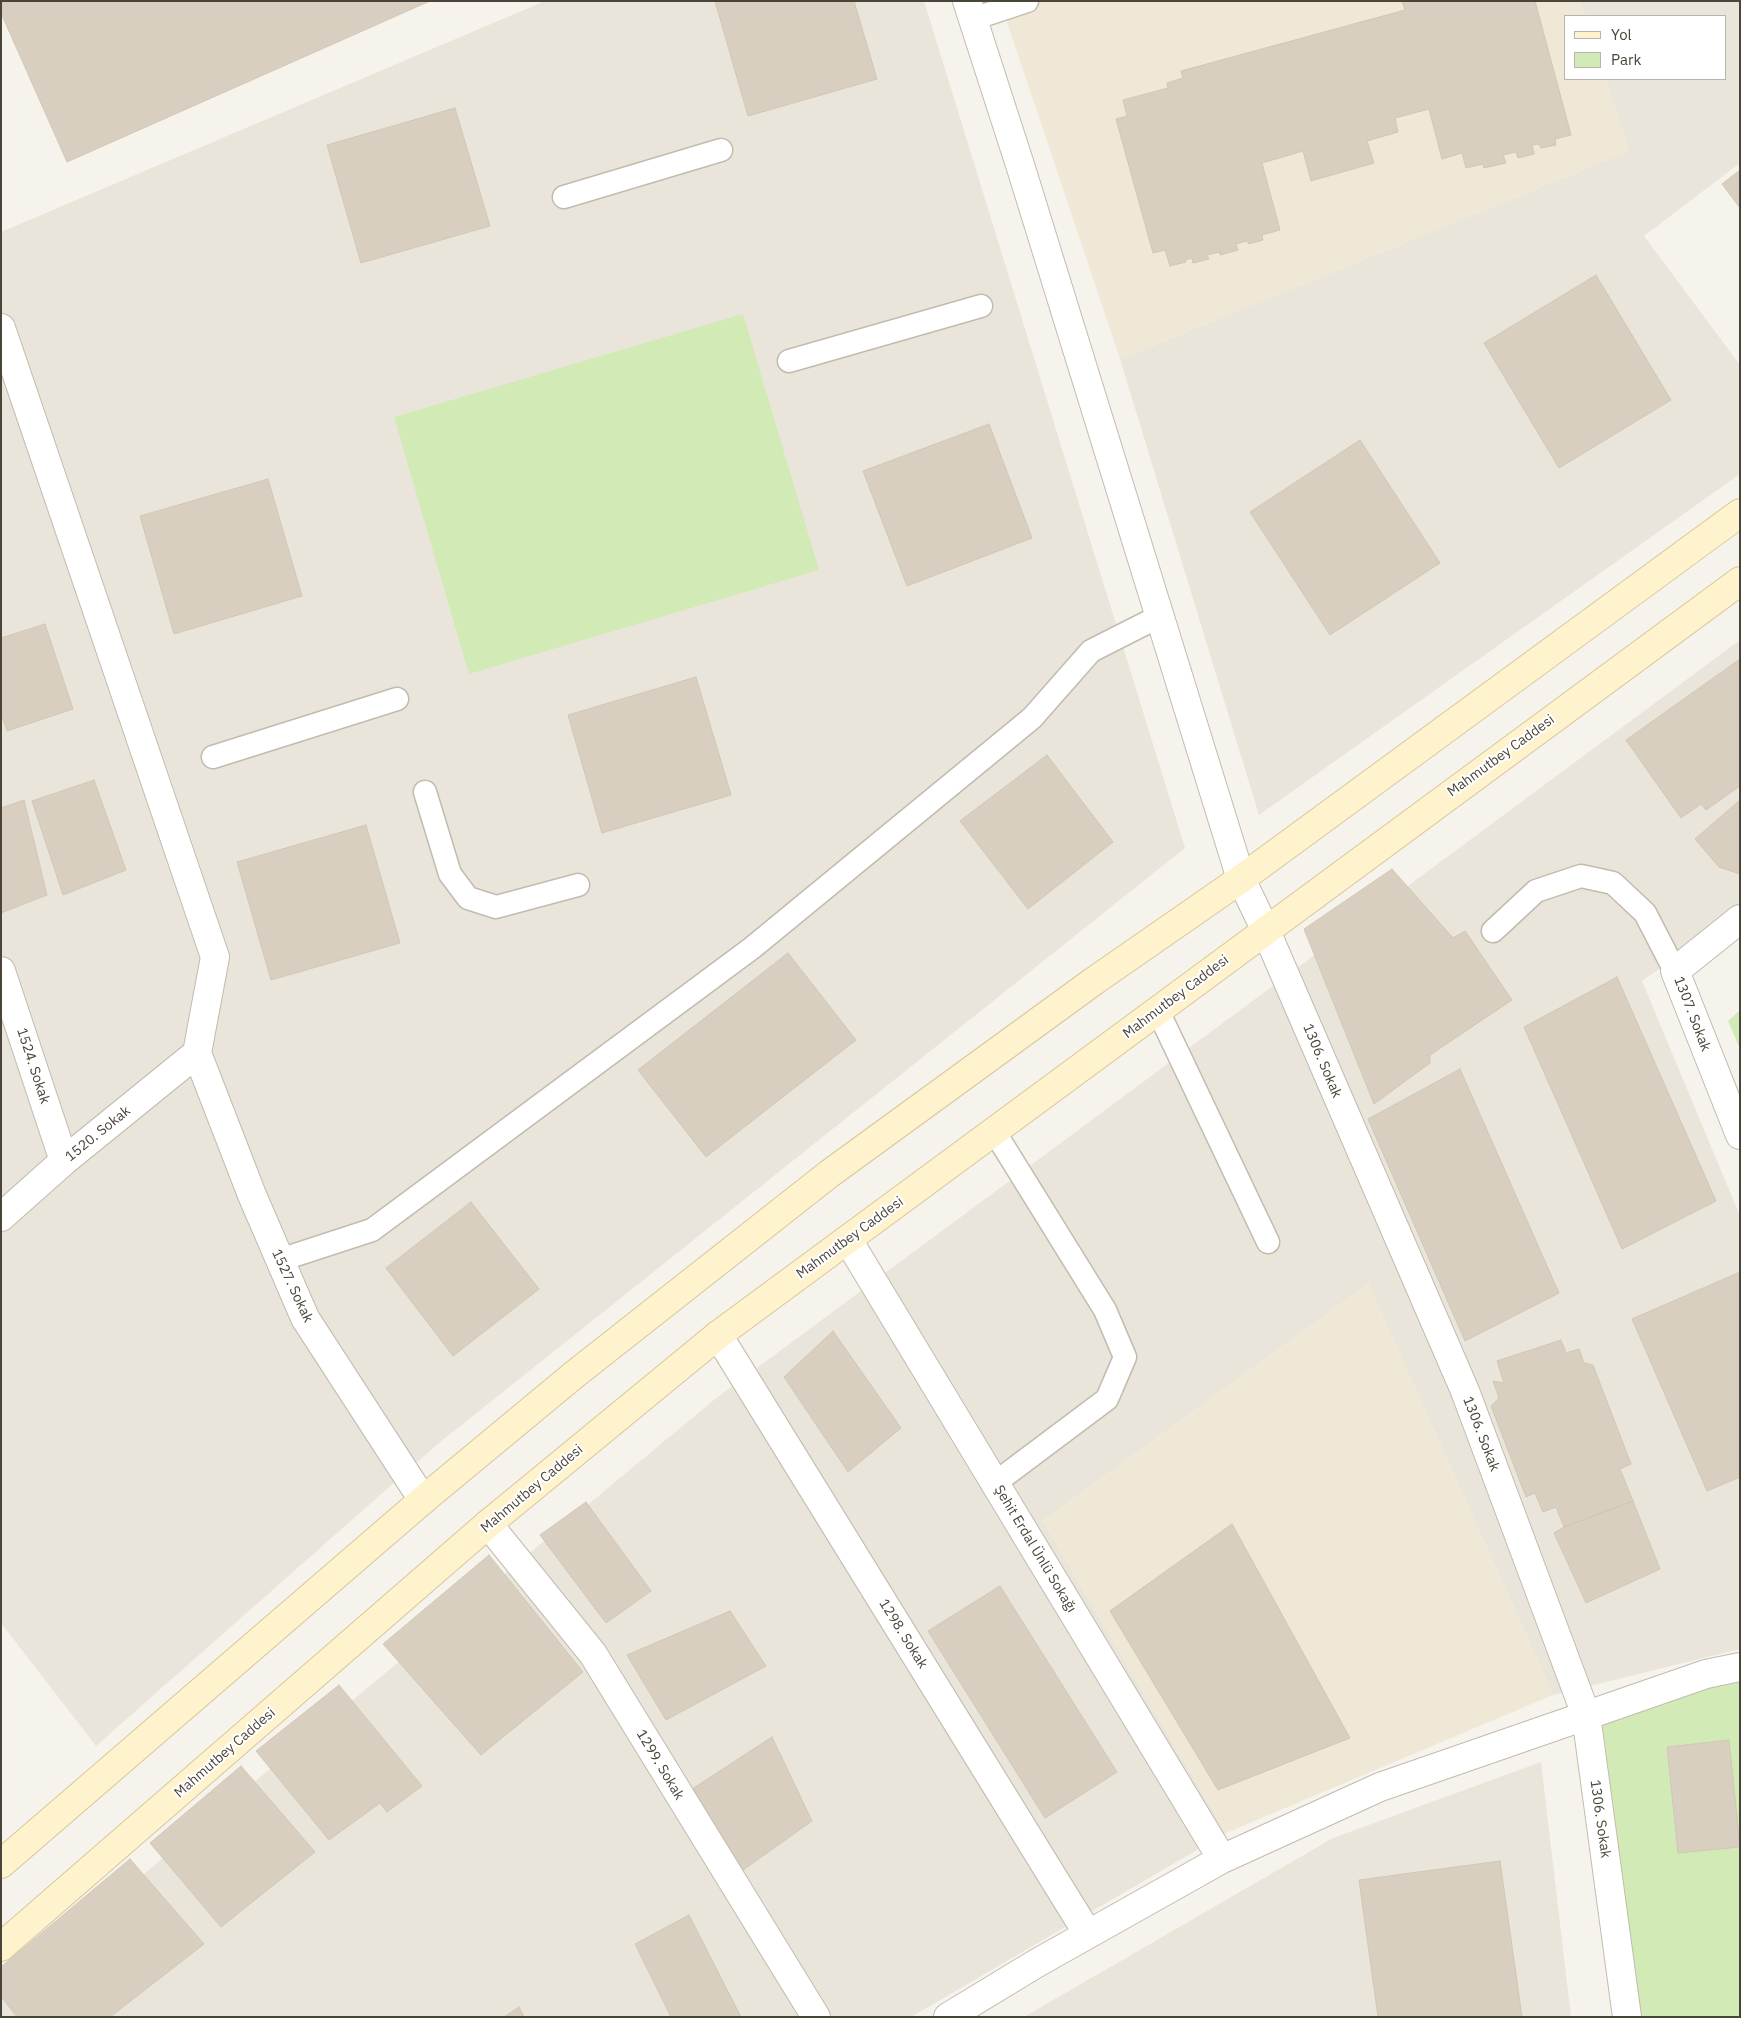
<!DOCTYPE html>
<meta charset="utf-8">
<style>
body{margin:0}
#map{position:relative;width:1741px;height:2018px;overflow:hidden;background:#f6f3ec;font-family:"IBM Plex Sans",sans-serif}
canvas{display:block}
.frame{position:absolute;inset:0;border:2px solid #4b4439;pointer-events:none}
.legend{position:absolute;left:1564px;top:15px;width:162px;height:65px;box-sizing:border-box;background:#fff;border:1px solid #b7b4b0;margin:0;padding:6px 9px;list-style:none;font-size:15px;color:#4b4439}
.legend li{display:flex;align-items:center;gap:10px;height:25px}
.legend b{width:25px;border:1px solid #b7b4b0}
</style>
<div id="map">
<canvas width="1741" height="2018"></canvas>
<div class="frame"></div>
<ul class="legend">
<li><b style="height:6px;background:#fff3cd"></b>Yol</li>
<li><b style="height:14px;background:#d2eab5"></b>Park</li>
</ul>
</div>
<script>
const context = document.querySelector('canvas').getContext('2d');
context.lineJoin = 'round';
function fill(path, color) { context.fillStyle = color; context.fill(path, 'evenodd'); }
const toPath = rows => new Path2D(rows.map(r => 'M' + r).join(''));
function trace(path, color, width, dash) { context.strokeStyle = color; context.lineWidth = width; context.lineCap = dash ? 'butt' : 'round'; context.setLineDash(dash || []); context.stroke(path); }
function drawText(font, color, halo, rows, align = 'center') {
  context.font = font + ' "IBM Plex Sans",sans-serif'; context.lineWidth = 4; context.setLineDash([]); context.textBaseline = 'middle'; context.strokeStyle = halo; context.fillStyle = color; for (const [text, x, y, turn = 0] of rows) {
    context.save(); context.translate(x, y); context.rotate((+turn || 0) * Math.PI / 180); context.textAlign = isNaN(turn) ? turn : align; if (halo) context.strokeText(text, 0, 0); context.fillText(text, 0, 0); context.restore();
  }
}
fill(toPath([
 [545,1,924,1,1185,848,439,1443,96,1746,1,1623,1,232],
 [1580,1,1740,1,1740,163,1644,236,1740,365,1740,474,1259,815,1120,359,1629,151,1605,79,1725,79,1725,16,1585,16],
 [1740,640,1740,914,1642,981,1740,1216,1740,1649,1553,1695,1368,1284,1043,1521,1226,1833,911,2017,1,2017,1,1991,122,1892,715,1399],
 [1541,1762,1571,2017,1024,2017,1333,1838]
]), '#eae5da');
fill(toPath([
 [1000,1,1580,1,1585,16,1565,16,1565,79,1605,79,1629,151,1120,359],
 [1368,1284,1553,1695,1226,1833,1043,1521]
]), '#efe8d6');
fill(toPath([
 [743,314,819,570,469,674,394,417],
 [1740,1010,1740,1049,1728,1021],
 [1740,1680,1740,2017,1641,2017,1601,1715]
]), '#d2eab5');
const building = toPath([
 [1,1,430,1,67,162,1,13,1,1],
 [715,1,854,1,877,79,748,116,715,1],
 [1402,1,1535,1,1571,135,1555,139,1556,145,1541,148,1539,144,1532,145,1534,154,1518,158,1516,152,1503,155,1506,163,1484,168,1483,164,1466,168,1462,153,1442,159,1429,109,1395,118,1398,132,1367,141,1374,163,1311,181,1303,151,1262,163,1280,230,1262,235,1263,240,1249,244,1247,241,1236,244,1238,250,1220,255,1219,252,1207,255,1209,259,1193,263,1192,258,1185,260,1186,262,1170,266,1165,250,1153,253,1116,119,1127,116,1123,100,1168,88,1167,83,1183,78,1181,71,1405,10,1402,1],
 [455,108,490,226,361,263,327,145,455,108],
 [1740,170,1740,208,1722,184,1740,170],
 [1596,275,1671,400,1559,468,1484,343,1596,275],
 [989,424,1032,538,907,586,863,471,989,424],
 [1360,440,1440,563,1330,635,1250,512,1360,440],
 [268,479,302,596,174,634,140,516,268,479],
 [45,624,73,709,7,731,1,713,1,638,45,624],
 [1740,659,1740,786,1706,810,1701,804,1681,818,1626,740,1740,659],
 [696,677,731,795,602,833,568,715,696,677],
 [1047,755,1113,842,1028,909,960,821,1047,755],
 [94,780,126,870,63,895,32,801,94,780],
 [24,800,47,895,1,913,1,808,24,800],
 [1740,800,1740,874,1719,867,1695,839,1740,800],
 [366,825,400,943,271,980,237,862,366,825],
 [1392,869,1453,938,1465,931,1512,1000,1430,1055,1430,1063,1374,1104,1304,929,1392,869],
 [788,953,856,1040,706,1157,638,1070,788,953],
 [1617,977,1716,1201,1622,1249,1524,1027,1617,977],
 [1460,1069,1559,1293,1465,1341,1368,1119,1460,1069],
 [471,1202,539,1289,453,1356,386,1268,471,1202],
 [1740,1272,1740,1477,1707,1491,1632,1319,1740,1272],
 [833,1331,901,1428,848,1472,784,1377,833,1331],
 [1561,1340,1566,1353,1579,1349,1584,1363,1593,1365,1631,1464,1620,1469,1633,1501,1564,1527,1556,1507,1543,1512,1535,1493,1526,1497,1491,1406,1499,1398,1493,1381,1504,1383,1497,1361,1561,1340],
 [1633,1501,1660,1569,1586,1603,1554,1533,1564,1527,1633,1501],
 [586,1502,651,1591,606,1623,540,1535,586,1502],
 [1232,1524,1350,1738,1218,1790,1110,1611,1232,1524],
 [489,1555,583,1672,481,1755,383,1644,489,1555],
 [1000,1586,1117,1772,1045,1818,928,1631,1000,1586],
 [730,1611,766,1666,666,1720,627,1655,730,1611],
 [339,1685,422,1786,387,1812,380,1803,329,1840,256,1751,339,1685],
 [772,1737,812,1821,736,1875,686,1793,772,1737],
 [1729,1740,1740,1847,1678,1853,1667,1747,1729,1740],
 [241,1766,315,1852,221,1927,150,1843,241,1766],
 [130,1859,204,1944,110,2017,17,2017,1,1996,1,1967,130,1859],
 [1500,1861,1522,2017,1378,2017,1359,1880,1500,1861],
 [689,1915,741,2017,671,2017,635,1944,689,1915],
 [519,2007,524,2017,504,2017,519,2007]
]);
fill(building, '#d8cfc1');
trace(building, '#d3c7b4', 1);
const lane = toPath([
 [973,19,1027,1],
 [564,197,721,150],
 [789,361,981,306],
 [213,757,397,699],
 [425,792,450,874,468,898,496,907,578,885],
 [1493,931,1536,891,1581,876,1613,883,1645,913,1675,971],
 [1158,1011,1268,1242],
 [994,1131,1105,1310,1125,1357,1107,1399,995,1483],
 [280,1260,372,1230,752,948,1032,718,1091,651,1160,616]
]);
const street = toPath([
 [967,1,1021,168,1241,879,1266,931,1465,1391,1586,1715,1627,2017],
 [1,328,215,957,197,1053],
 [1740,919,1675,971,1740,1135],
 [1,971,64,1161],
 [197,1053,252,1195,305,1318,423,1500],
 [1,1217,64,1161,197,1053],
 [848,1240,1222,1859],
 [718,1335,1088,1934],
 [488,1524,593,1654,816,2017],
 [948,2017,1037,1963,1222,1859,1380,1787,1706,1674,1740,1667]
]);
const secondary = toPath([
 [1,1864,423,1500,575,1374,829,1174,1094,981,1241,879,1740,513],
 [1,1947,488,1524,718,1335,1740,581]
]);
trace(lane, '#c2bbae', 25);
trace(street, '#c2bbae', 30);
trace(secondary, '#d6c79b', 30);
trace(lane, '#fff', 22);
trace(street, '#fff', 28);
trace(secondary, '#fff3cd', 28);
drawText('14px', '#4b4439', '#fff', [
 ["Mahmutbey Caddesi",1501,756,-36],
 ["Mahmutbey Caddesi",1176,997,-37],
 ["1307. Sokak",1692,1014,69],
 ["1306. Sokak",1322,1061,67],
 ["1524. Sokak",33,1066,72],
 ["1520. Sokak",98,1134,-39],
 ["Mahmutbey Caddesi",850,1238,-36],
 ["1527. Sokak",292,1286,65],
 ["1306. Sokak",1481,1434,69],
 ["Mahmutbey Caddesi",532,1489,-40],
 ["Şehit Erdal Ünlü Sokağı",1035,1549,59],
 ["1298. Sokak",903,1634,58],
 ["Mahmutbey Caddesi",225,1753,-41],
 ["1299. Sokak",660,1765,59],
 ["1306. Sokak",1600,1819,82]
]);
</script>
